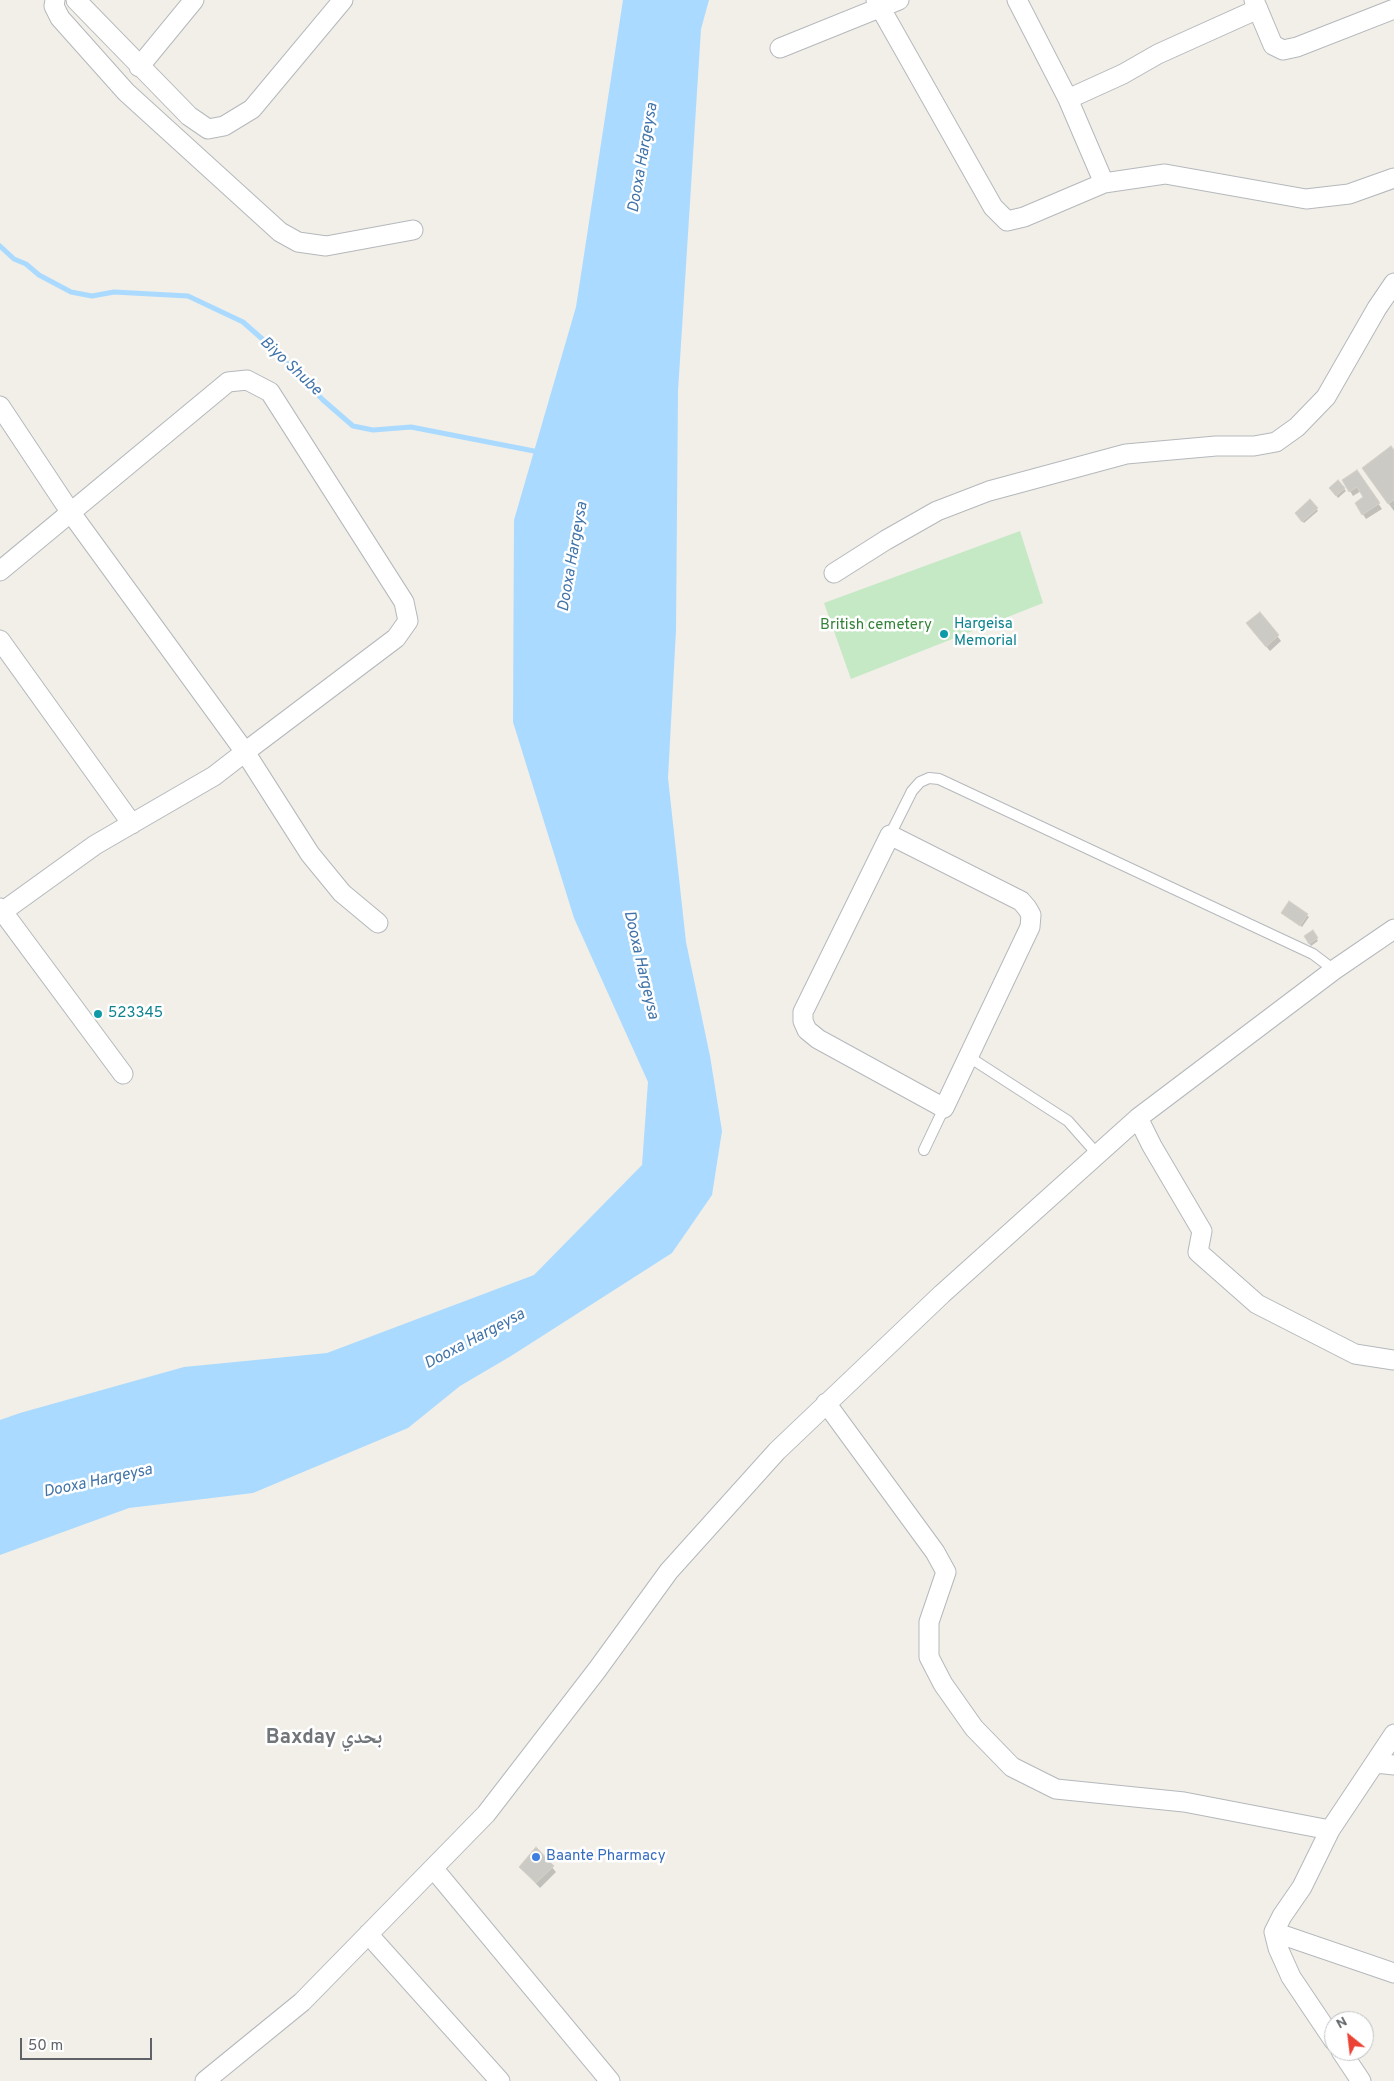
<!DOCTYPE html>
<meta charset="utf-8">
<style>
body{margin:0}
#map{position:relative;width:1394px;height:2081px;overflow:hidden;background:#f1efe8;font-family:Overpass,sans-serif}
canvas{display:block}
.north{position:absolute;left:1324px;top:2011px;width:50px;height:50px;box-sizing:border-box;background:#fff;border:1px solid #bfc1c3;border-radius:50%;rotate:331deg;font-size:14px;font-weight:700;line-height:20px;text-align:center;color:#5f6368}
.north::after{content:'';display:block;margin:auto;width:18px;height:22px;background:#ea4335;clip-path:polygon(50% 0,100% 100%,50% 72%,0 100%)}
.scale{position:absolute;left:20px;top:2038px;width:132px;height:22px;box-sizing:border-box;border:2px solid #5f6368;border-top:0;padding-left:6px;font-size:15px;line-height:18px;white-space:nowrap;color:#5f6368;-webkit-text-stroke:4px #fff;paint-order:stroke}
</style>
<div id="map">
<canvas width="1394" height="2081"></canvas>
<div class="north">N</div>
<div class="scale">50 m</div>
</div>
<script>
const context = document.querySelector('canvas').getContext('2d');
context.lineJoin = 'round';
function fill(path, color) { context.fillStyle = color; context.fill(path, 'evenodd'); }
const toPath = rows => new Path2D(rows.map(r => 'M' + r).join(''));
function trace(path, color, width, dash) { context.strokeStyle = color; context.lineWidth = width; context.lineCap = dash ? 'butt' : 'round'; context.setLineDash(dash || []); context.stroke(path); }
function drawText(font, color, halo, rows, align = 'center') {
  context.font = font + ' Overpass,"Noto Naskh Arabic",sans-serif'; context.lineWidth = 5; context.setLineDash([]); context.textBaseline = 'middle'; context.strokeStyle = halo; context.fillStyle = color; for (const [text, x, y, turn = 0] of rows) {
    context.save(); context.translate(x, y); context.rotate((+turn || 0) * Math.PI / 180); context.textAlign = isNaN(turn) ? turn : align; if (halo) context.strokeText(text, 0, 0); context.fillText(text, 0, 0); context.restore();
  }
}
fill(toPath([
 [1020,531,1043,603,851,679,824,603]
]), '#c5e8c5');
fill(toPath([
 [623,0,709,0,701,29,678,391,676,630,668,778,686,942,710,1056,722,1131,712,1195,672,1253,511,1356,460,1386,408,1428,253,1493,129,1508,0,1555,0,1420,20,1413,184,1367,327,1353,534,1275,642,1165,648,1082,574,918,513,722,514,520,576,307]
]), '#aadaff');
fill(toPath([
 [1394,452,1394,511,1368,476],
 [1357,472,1382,509,1366,519,1359,508,1365,497,1361,491,1353,496,1344,481],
 [1338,482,1346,491,1338,498,1332,490],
 [1310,501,1318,511,1304,523,1297,515],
 [1260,613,1281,641,1270,651,1251,629],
 [1289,903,1309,917,1302,927,1283,913],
 [1312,932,1318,941,1311,946,1305,936],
 [536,1849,556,1872,540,1888,520,1867]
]), '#0003');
trace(toPath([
 [0,246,14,259,26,264,39,275,71,292,92,296,114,292,188,296,243,322,268,344,323,400,353,426,373,430,411,427,539,452]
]), '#aadaff', 5);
const building = toPath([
 [1391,446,1394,450,1394,500,1388,504,1362,468,1391,446],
 [1357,470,1380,503,1362,515,1355,503,1363,497,1357,487,1349,492,1342,480,1357,470],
 [1338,480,1345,488,1336,496,1329,488,1338,480],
 [1310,499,1318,508,1302,522,1295,513,1310,499],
 [1260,612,1279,635,1266,647,1246,623,1260,612],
 [1289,901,1308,914,1300,926,1281,913,1289,901],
 [1313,930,1318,938,1309,944,1304,936,1313,930],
 [536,1847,554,1866,536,1883,519,1867,536,1847]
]);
fill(building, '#cccac5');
trace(building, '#d6d1c6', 1);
const lane = toPath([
 [890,835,912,791,920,782,929,778,939,779,1313,954,1334,970],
 [969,1057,1068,1121,1098,1155],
 [924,1150,944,1108]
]);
const street = toPath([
 [55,0,54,6,60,18,126,92,280,232,298,242,326,246,413,230],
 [76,0,189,116,208,129,224,126,252,109,343,0],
 [876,0,993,207,1007,221,1024,217,1104,183,1165,174,1306,199,1349,194,1394,178],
 [1017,0,1068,99,1104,183],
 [1254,0,1273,45,1283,50,1297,47,1394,9],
 [780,48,899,0],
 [139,67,194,0],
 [1068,99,1123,74,1158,54,1258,9],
 [0,406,71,513,245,752,214,776,95,845,2,912],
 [0,571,228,382,247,380,270,392,404,602,408,621,396,638,245,752,310,854,342,893,378,923],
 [834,573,886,540,937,511,989,491,1126,454,1216,446,1254,446,1276,442,1297,427,1326,397,1377,308,1394,283],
 [0,640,132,824],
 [890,835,1021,901,1027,908,1031,915,1030,927,944,1108,818,1039,807,1030,803,1021,803,1012,890,835],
 [0,908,123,1074],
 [1138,1118,1152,1146,1202,1231,1198,1252,1257,1304,1355,1354,1394,1360],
 [826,1403,935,1552,946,1572,929,1622,929,1657,943,1684,974,1728,1012,1767,1056,1789,1184,1802,1330,1830],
 [1376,1763,1394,1765],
 [433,1868,610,2081],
 [1274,1932,1394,1973],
 [368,1934,500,2081],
 [1334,2041,1291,1977,1278,1948,1274,1932,1282,1916,1302,1887,1330,1830,1394,1734],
 [1341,2051,1361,2081],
 [205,2081,302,2002,486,1814,597,1670,669,1571,777,1451,942,1294,1138,1118,1334,970,1394,929]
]);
trace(lane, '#b5b8bc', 12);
trace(street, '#b5b8bc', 21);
trace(lane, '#fff', 10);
trace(street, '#fff', 19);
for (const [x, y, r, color] of [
 [944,634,5,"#0f9aa8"],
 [98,1014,5,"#0f9aa8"],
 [536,1857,5,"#3f7fe0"]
]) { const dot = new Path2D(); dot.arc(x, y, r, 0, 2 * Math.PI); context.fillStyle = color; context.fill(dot); trace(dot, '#fff', 2); }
drawText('15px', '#0d838f', '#fff', [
 ["Hargeisa",954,625],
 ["Memorial",954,642],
 ["523345",108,1014]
], 'left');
drawText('15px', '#348238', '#fff', [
 ["British cemetery",876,626]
]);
drawText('15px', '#366cbe', '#fff', [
 ["Baante Pharmacy",546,1857]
], 'left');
drawText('italic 16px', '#4174aa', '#fff', [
 ["Dooxa Hargeysa",644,158,-80],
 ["Biyo Shube",290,367,43],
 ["Dooxa Hargeysa",574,557,-80],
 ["Dooxa Hargeysa",640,965,77],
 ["Dooxa Hargeysa",475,1340,-28],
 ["Dooxa Hargeysa",98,1482,-12]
]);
drawText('bold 20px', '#70757a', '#fff', [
 ["Baxday بحدي",324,1739]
]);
</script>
